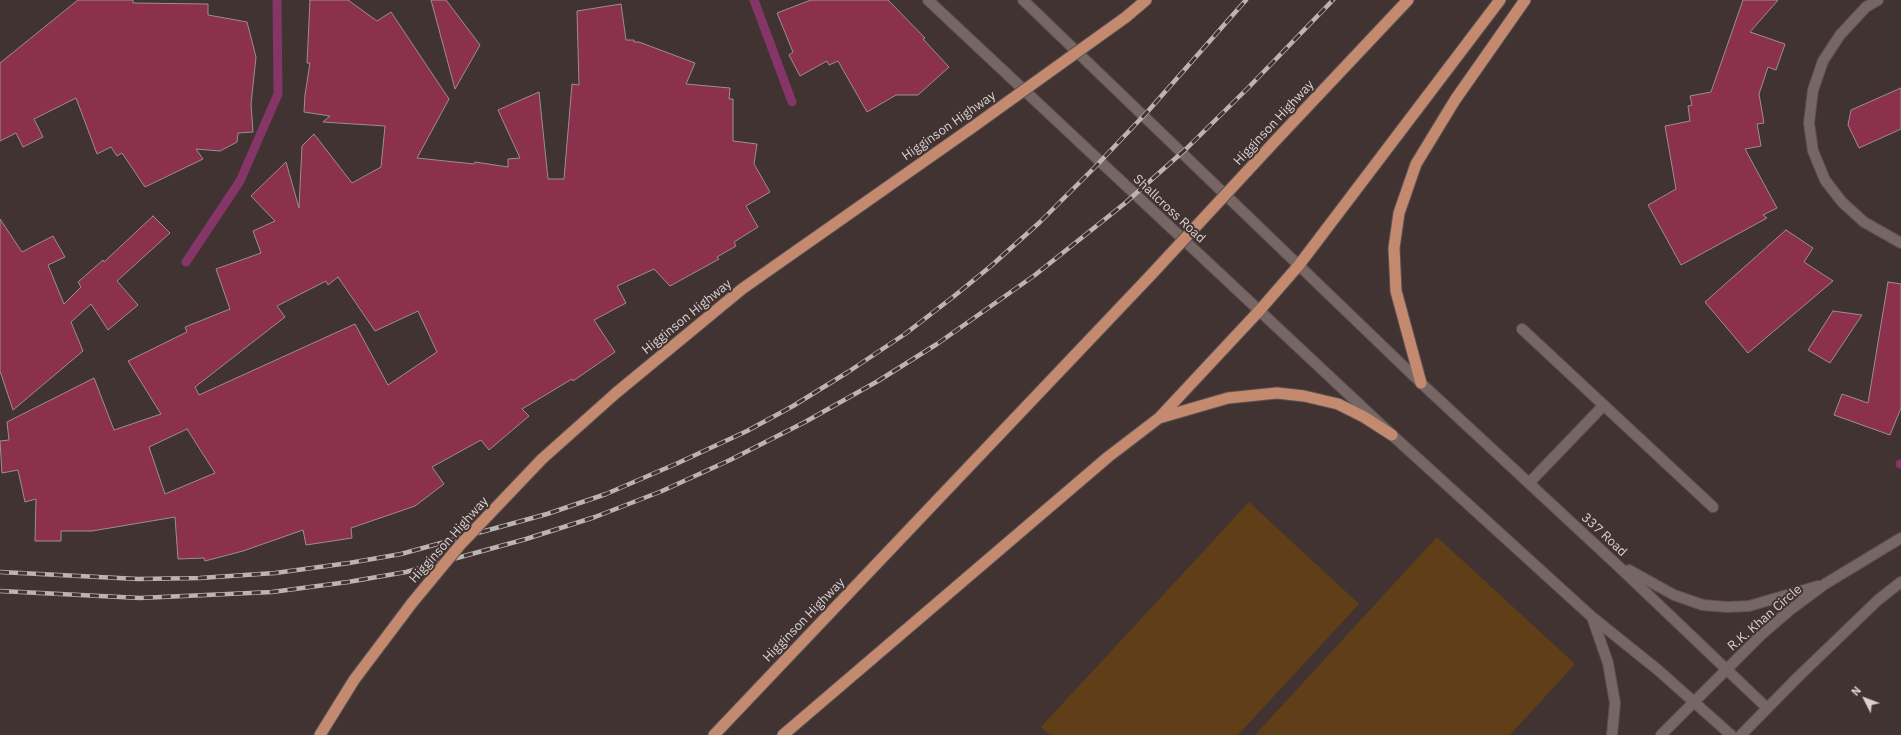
<!DOCTYPE html>
<style>
body{margin:0}
#map{position:relative;width:1901px;height:735px;overflow:hidden;background:#403332;font-family:"IBM Plex Sans",sans-serif}
canvas{display:block}
.north{position:absolute;left:1845px;top:679px;width:40px;height:40px;-webkit-text-stroke:3px #403332;paint-order:stroke;rotate:312deg;font-size:11px;font-weight:700;line-height:16px;text-align:center;color:#d9d0d0}
.north::after{content:'';display:block;margin:auto;width:14px;height:18px;background:#d9d0d0;clip-path:polygon(50% 0,100% 100%,50% 72%,0 100%)}
</style>
<div id="map">
<canvas width="1901" height="735"></canvas>
<div class="north">N</div>
</div>
<script>
const context = document.querySelector('canvas').getContext('2d');
context.lineJoin = 'round';
function fill(path, color) { context.fillStyle = color; context.fill(path, 'evenodd'); }
const toPath = rows => new Path2D(rows.map(r => 'M' + r).join(''));
function trace(path, color, width, dash) { context.strokeStyle = color; context.lineWidth = width; context.lineCap = dash ? 'butt' : 'round'; context.setLineDash(dash || []); context.stroke(path); }
function drawText(font, color, halo, rows, align = 'center') {
  context.font = font + ' "IBM Plex Sans",sans-serif'; context.lineWidth = 4; context.setLineDash([]); context.textBaseline = 'middle'; context.strokeStyle = halo; context.fillStyle = color; for (const [text, x, y, turn = 0] of rows) {
    context.save(); context.translate(x, y); context.rotate((+turn || 0) * Math.PI / 180); context.textAlign = isNaN(turn) ? turn : align; if (halo) context.strokeText(text, 0, 0); context.fillText(text, 0, 0); context.restore();
  }
}
fill(toPath([
 [1249,502,1359,604,1238,735,1050,735,1041,727],
 [1437,537,1575,664,1510,735,1255,735]
]), '#603e18');
trace(toPath([
 [754,0,792,102],
 [186,262,240,181,278,94,277,0],
 [1900,464,1901,464]
]), '#853568', 9);
const building = toPath([
 [78,0,133,0,133,3,208,4,208,15,247,22,256,57,251,104,253,132,238,133,237,142,220,151,196,149,203,159,145,187,122,153,117,156,111,147,97,154,76,98,34,119,43,137,23,147,16,133,0,141,0,63,78,0],
 [310,0,348,0,377,21,391,12,449,99,417,158,474,164,475,162,508,167,508,159,520,158,498,110,539,92,548,179,564,179,572,84,579,85,577,11,621,4,626,40,634,40,634,42,639,42,695,63,686,84,730,88,729,99,733,99,733,141,757,144,754,164,770,192,746,206,758,227,734,242,736,246,717,257,719,259,670,286,654,269,617,286,626,303,594,320,615,352,573,381,572,379,522,409,529,416,489,450,481,440,432,467,444,484,415,506,351,528,352,538,306,545,303,530,243,551,205,561,204,558,178,559,175,517,92,531,61,531,61,541,35,541,36,499,25,502,18,470,2,473,0,441,9,440,7,422,94,378,114,430,161,414,128,361,187,332,185,327,230,309,216,269,261,253,253,231,275,221,251,196,286,162,299,208,302,146,314,134,352,183,381,167,385,126,323,122,330,116,304,112,305,95,310,63,307,63,310,0],
 [338,277,375,331,418,311,437,352,388,385,355,324,199,395,195,387,285,317,277,306,326,281,328,285,338,277],
 [187,429,215,473,165,494,149,447,187,429],
 [431,0,446,0,480,45,455,89,431,0],
 [811,0,888,0,925,38,923,39,949,67,918,95,896,95,867,112,838,61,829,65,827,61,800,76,789,55,793,52,777,13,811,0],
 [1743,0,1778,0,1750,32,1785,44,1776,70,1768,67,1759,94,1764,123,1757,124,1761,146,1745,149,1777,208,1763,215,1767,218,1681,265,1648,205,1676,189,1665,126,1690,121,1688,106,1692,105,1690,96,1711,92,1743,0],
 [1901,88,1901,129,1859,148,1848,125,1851,110,1901,88],
 [153,216,170,233,117,281,138,305,108,330,91,304,71,322,83,351,13,410,0,371,0,219,22,252,53,236,65,257,48,265,64,304,81,287,78,282,103,260,104,262,153,216],
 [1786,230,1813,248,1804,262,1833,281,1748,353,1705,302,1786,230],
 [1888,282,1901,284,1901,408,1890,435,1834,415,1842,394,1868,403,1888,282],
 [1833,311,1862,315,1830,363,1808,350,1833,311]
]);
fill(building, '#8b304d');
trace(building, '#9d8e91', 1);
const service = toPath([
 [1522,329,1713,507],
 [1529,483,1604,405]
]);
const minor = toPath([
 [1878,0,1866,7,1840,35,1823,61,1813,90,1809,123,1813,151,1825,180,1842,202,1864,222,1901,243]
]);
const tertiary = toPath([
 [928,0,1392,435,1592,617,1658,670,1731,735],
 [1023,0,1421,383,1616,564,1767,708],
 [1629,570,1674,595,1703,605,1728,607,1749,606,1818,586],
 [1592,617,1608,663,1615,703,1612,735],
 [1661,735,1761,635,1790,610,1825,584,1901,538],
 [1741,735,1798,677,1878,600,1901,582]
]);
const trunk = toPath([
 [1126,17,1146,0],
 [1277,139,1408,0],
 [1421,383,1396,291,1394,248,1399,213,1416,164,1455,100,1525,0],
 [1160,417,1259,311,1299,265,1500,0],
 [542,459,616,393,742,289,970,129],
 [320,735,354,680,412,603],
 [714,735,1150,276],
 [783,735,1108,457,1159,418,1228,398,1277,393,1304,396,1338,404,1364,417,1392,435]
]);
trace(service, '#5c5151', 12);
trace(minor, '#5c5151', 12);
trace(tertiary, '#5c5151', 12);
trace(trunk, '#5c5151', 13);
trace(service, '#766765', 10);
trace(minor, '#766765', 10);
trace(tertiary, '#766765', 10);
trace(trunk, '#c48a70', 11);
const rail = toPath([
 [0,572,138,579,200,578,275,573,349,563,401,554,547,514,606,494,678,463,747,431,793,406,848,372,905,334,953,297,991,266,1040,222,1095,167,1149,110,1246,0],
 [0,591,140,598,272,592,348,582,406,572,526,539,595,517,662,491,730,460,805,422,878,381,937,344,1035,275,1124,204,1186,149,1248,88,1333,0]
]);
trace(rail, '#bcb3b3', 4.5);
trace(rail, '#403332', 3, [9]);
const trunkBridge = toPath([
 [970,129,1126,17],
 [1150,276,1277,139],
 [412,603,460,545,542,459]
]);
trace(trunkBridge, '#5c5151', 13, []);
trace(trunkBridge, '#c48a70', 11);
drawText('13px', '#d9d0d0', '#403332', [
 ["Higginson Highway",1274,123,-47],
 ["Higginson Highway",949,126,-35],
 ["Shallcross Road",1169,209,43],
 ["Higginson Highway",687,317,-39],
 ["337 Road",1604,535,43],
 ["Higginson Highway",449,540,-48],
 ["R.K. Khan Circle",1765,618,-41],
 ["Higginson Highway",804,620,-46]
]);
</script>
